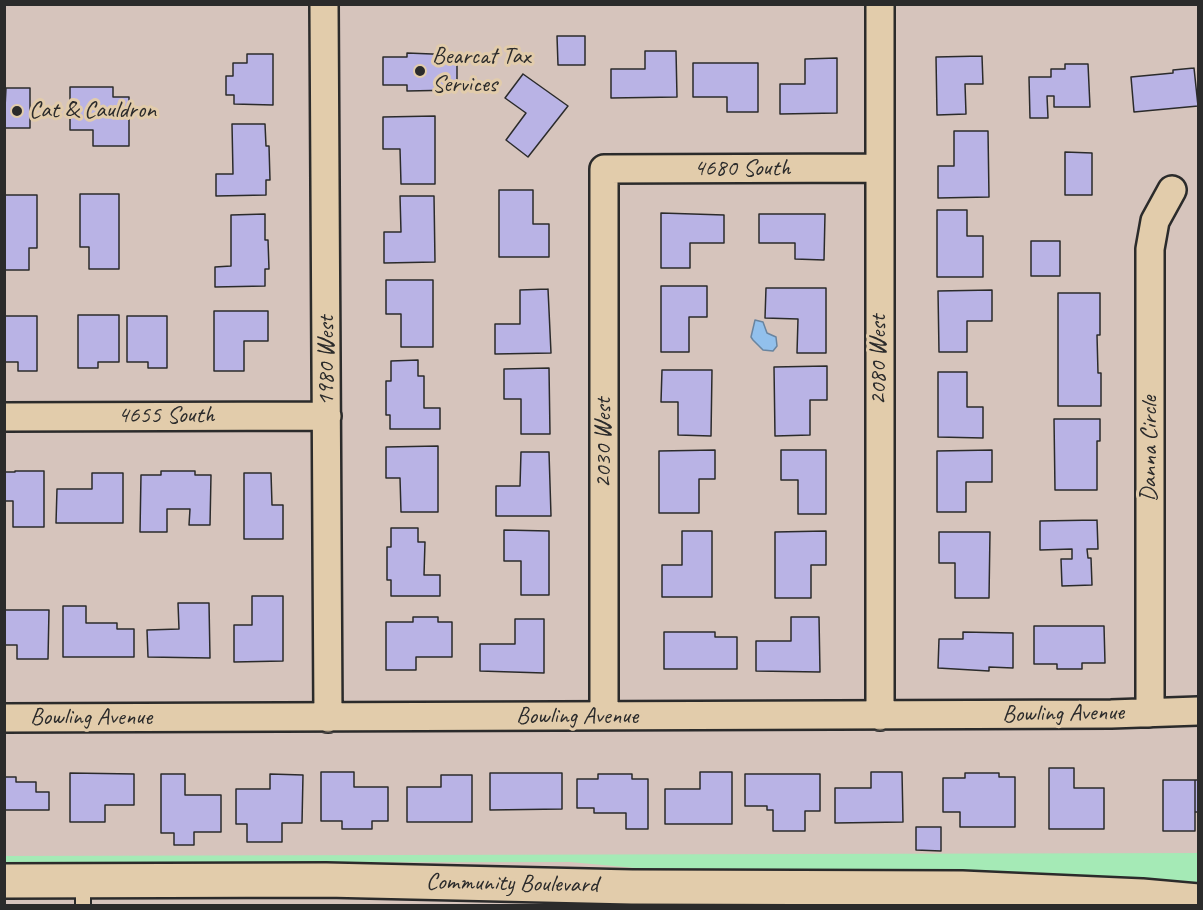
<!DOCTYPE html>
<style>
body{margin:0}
#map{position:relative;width:1203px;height:910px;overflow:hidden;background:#d6c4bc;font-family:Caveat,sans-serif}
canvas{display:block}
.frame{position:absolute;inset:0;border:6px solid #2b2b2b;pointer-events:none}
</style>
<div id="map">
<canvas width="1203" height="910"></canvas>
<div class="frame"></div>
</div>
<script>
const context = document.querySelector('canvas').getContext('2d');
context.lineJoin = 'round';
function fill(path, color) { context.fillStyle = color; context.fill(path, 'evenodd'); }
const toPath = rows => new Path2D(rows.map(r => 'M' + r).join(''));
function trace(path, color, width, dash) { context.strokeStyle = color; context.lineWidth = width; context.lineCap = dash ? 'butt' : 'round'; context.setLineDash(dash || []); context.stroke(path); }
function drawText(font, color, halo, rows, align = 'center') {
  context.font = font + ' Caveat,sans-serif'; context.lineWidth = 6; context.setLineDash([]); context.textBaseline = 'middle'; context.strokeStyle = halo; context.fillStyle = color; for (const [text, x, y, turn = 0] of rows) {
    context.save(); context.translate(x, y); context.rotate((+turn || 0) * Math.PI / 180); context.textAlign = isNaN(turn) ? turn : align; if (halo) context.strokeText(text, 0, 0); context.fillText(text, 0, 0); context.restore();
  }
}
fill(toPath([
 [1198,853,1198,884,968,872,690,873,570,862,5,863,4,856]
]), '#a5eab6');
const water = toPath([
 [755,320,763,322,767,333,776,337,777,346,773,351,763,350,753,340,751,337,755,320]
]);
fill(water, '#92c0ec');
trace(water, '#69849f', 1.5);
const building = toPath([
 [557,36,585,36,585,65,558,65,557,36],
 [645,51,676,51,677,97,611,98,611,69,645,69,645,51],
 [407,53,457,55,457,90,407,91,407,85,383,85,383,57,407,57,407,53],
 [247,54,273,54,273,105,234,104,234,95,226,95,226,76,233,76,233,63,247,63,247,54],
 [982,56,983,84,965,84,966,114,937,115,936,57,982,56],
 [837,58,837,113,780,114,780,84,805,84,805,59,837,58],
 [693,63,758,63,758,112,727,112,727,97,693,97,693,63],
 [1065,64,1088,64,1090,107,1054,107,1054,96,1047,96,1048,118,1030,118,1029,77,1051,77,1051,69,1065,69,1065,64],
 [1194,68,1198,106,1134,112,1131,77,1173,73,1173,70,1194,68],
 [523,74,568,106,528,157,506,140,526,113,505,98,523,74],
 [70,87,113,87,113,97,129,97,129,146,93,146,93,130,70,130,70,87],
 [6,88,30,88,30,128,4,128,6,88],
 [435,116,435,184,401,184,400,149,383,149,383,117,435,116],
 [232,124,265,124,266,146,269,146,270,180,266,180,266,195,216,196,216,174,233,174,232,124],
 [954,131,988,131,989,197,938,198,938,166,954,166,954,131],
 [1065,152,1092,153,1092,195,1065,195,1065,152],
 [499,190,533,190,533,224,549,224,549,257,499,257,499,190],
 [80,194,119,194,119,269,89,269,89,247,80,247,80,194],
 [4,195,37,195,37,248,29,248,29,270,4,270,4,195],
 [400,196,434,196,435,262,384,263,384,232,401,232,400,196],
 [937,210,967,210,967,236,983,236,983,277,937,277,937,210],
 [661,213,724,215,724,243,690,243,690,268,661,268,661,213],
 [265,214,265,240,268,240,269,269,265,269,265,286,215,287,215,267,231,266,231,215,265,214],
 [759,214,825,214,824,260,795,259,795,243,759,243,759,214],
 [1031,241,1060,241,1060,276,1031,276,1031,241],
 [386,280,433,280,433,347,401,347,401,314,386,314,386,280],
 [661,286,707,286,707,317,689,317,689,352,661,352,661,286],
 [766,288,826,288,826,353,797,353,798,319,765,318,766,288],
 [548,289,551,353,495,354,495,324,520,324,520,290,548,289],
 [992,290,992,321,967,321,967,352,939,352,938,291,992,290],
 [1058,293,1100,293,1100,335,1097,335,1098,373,1101,373,1101,406,1058,406,1058,293],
 [214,311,268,311,268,341,244,341,244,371,214,371,214,311],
 [78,315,119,315,119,362,98,362,98,368,78,368,78,315],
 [4,316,37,316,37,371,18,371,18,362,4,362,4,316],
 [127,316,167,316,167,368,148,368,148,362,127,362,127,316],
 [418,360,418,376,424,376,424,408,440,408,440,429,390,429,390,415,386,415,386,381,391,381,391,361,418,360],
 [827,366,827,400,810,400,810,435,775,436,774,367,827,366],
 [549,368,550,434,521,434,521,399,504,399,504,369,549,368],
 [662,370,712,370,711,436,678,435,678,402,661,402,662,370],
 [938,372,967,372,967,407,983,407,983,438,938,437,938,372],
 [1054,419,1100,419,1100,441,1097,441,1097,490,1055,490,1054,419],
 [438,446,438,512,401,512,400,478,386,478,386,447,438,446],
 [715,450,715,479,699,479,699,513,659,513,659,451,715,450],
 [781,450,826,450,826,514,798,514,798,480,781,480,781,450],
 [992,450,992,482,966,482,966,512,937,512,937,451,992,450],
 [521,452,549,452,551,516,496,516,496,486,520,486,521,452],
 [15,471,44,471,44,527,13,527,13,501,4,501,4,472,15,472,15,471],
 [161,471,195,471,195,475,211,475,210,525,189,525,190,509,167,509,167,532,140,532,141,475,161,475,161,471],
 [92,473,123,473,123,523,56,523,57,489,92,489,92,473],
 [244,473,271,473,272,505,283,505,283,539,244,539,244,473],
 [1097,520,1098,549,1087,549,1088,558,1091,558,1092,585,1062,586,1061,559,1072,559,1072,549,1040,550,1040,521,1097,520],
 [391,528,418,528,418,542,425,542,424,575,440,575,440,596,391,596,391,580,387,580,387,547,391,547,391,528],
 [504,530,549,531,549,595,521,595,521,561,504,561,504,530],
 [682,531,712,531,712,597,662,597,662,565,682,565,682,531],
 [826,531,826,565,811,565,811,598,775,598,775,532,826,531],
 [939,532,990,532,989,598,955,598,955,563,939,563,939,532],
 [252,596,283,596,283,661,234,662,234,625,252,625,252,596],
 [178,603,209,603,210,658,148,657,147,630,179,629,178,603],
 [63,606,86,606,86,623,117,623,117,629,134,629,134,657,63,657,63,606],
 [4,610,49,610,48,659,17,659,17,645,4,645,4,610],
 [413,617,438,617,438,622,452,622,452,657,416,657,416,670,386,670,386,622,413,622,413,617],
 [791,617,819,617,820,672,756,671,756,641,791,641,791,617],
 [515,619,544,619,544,673,480,671,480,644,515,644,515,619],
 [1034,626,1104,626,1105,663,1082,663,1082,669,1057,669,1057,664,1034,664,1034,626],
 [664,632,715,632,715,637,737,637,737,669,664,669,664,632],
 [963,632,1013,633,1013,668,989,667,989,671,938,668,939,639,963,639,963,632],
 [1049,768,1074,768,1074,788,1104,788,1104,829,1049,829,1049,768],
 [321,772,354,772,354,787,388,787,388,821,372,821,372,829,342,829,342,821,321,821,321,772],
 [700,772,732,772,732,824,665,824,665,789,700,789,700,772],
 [871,772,902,772,903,822,835,823,835,788,871,788,871,772],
 [70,773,134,774,134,805,105,805,105,822,70,822,70,773],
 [490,773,562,773,562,809,490,810,490,773],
 [965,773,999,773,999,777,1015,777,1015,827,960,827,960,812,943,812,943,778,965,778,965,773],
 [161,774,185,774,185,795,221,795,221,832,194,832,194,845,174,845,174,833,161,833,161,774],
 [270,774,303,775,302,823,282,823,282,842,247,842,247,824,236,824,236,789,270,789,270,774],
 [598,774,632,774,632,779,648,779,648,829,626,829,626,813,594,813,594,808,577,808,577,779,598,779,598,774],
 [745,774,820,774,820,811,805,811,805,831,773,831,773,810,767,810,767,806,745,806,745,774],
 [441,775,472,775,472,822,407,822,407,787,441,787,441,775],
 [4,777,16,777,16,782,36,782,36,792,49,792,49,810,4,810,4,777],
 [1163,780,1195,780,1195,831,1163,831,1163,780],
 [1195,780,1198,780,1198,812,1195,812,1195,780],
 [916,827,941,827,941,851,916,850,916,827]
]);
fill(building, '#b9b3e5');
trace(building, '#2b2b2b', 1.5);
const service = toPath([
 [83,906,83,881]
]);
const minor = toPath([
 [324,4,328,718],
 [4,417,327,416],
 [1150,713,1150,249,1155,221,1172,190],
 [604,716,604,169,880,168],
 [880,716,880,4],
 [4,718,1111,714,1198,711]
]);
const tertiary = toPath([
 [4,881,326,880,632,887,962,888,1142,896,1198,901]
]);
trace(service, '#2b2b2b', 18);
trace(minor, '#2b2b2b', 32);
trace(tertiary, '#2b2b2b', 38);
trace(service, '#e2ccab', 14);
trace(minor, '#e2ccab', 27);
trace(tertiary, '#e2ccab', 33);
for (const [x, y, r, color] of [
 [420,71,6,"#2b2b2b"],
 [17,111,6,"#2b2b2b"]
]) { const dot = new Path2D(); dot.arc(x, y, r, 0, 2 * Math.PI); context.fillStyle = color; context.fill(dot); trace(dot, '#e2ccab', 2); }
drawText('24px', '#2b2b2b', '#e2ccab', [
 ["Bearcat Tax",432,57],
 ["Services",432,85],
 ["Cat & Cauldron",29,111]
], 'left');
drawText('24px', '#2b2b2b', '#e2ccab', [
 ["4680 South",742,169],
 ["2080 West",879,360,-90],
 ["1980 West",327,361,-90],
 ["4655 South",166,416],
 ["2030 West",604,443,-90],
 ["Danna Circle",1150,449,-90],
 ["Bowling Avenue",1063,714,-1],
 ["Bowling Avenue",577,717],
 ["Bowling Avenue",91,718],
 ["Community Boulevard",512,884,1]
]);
</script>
